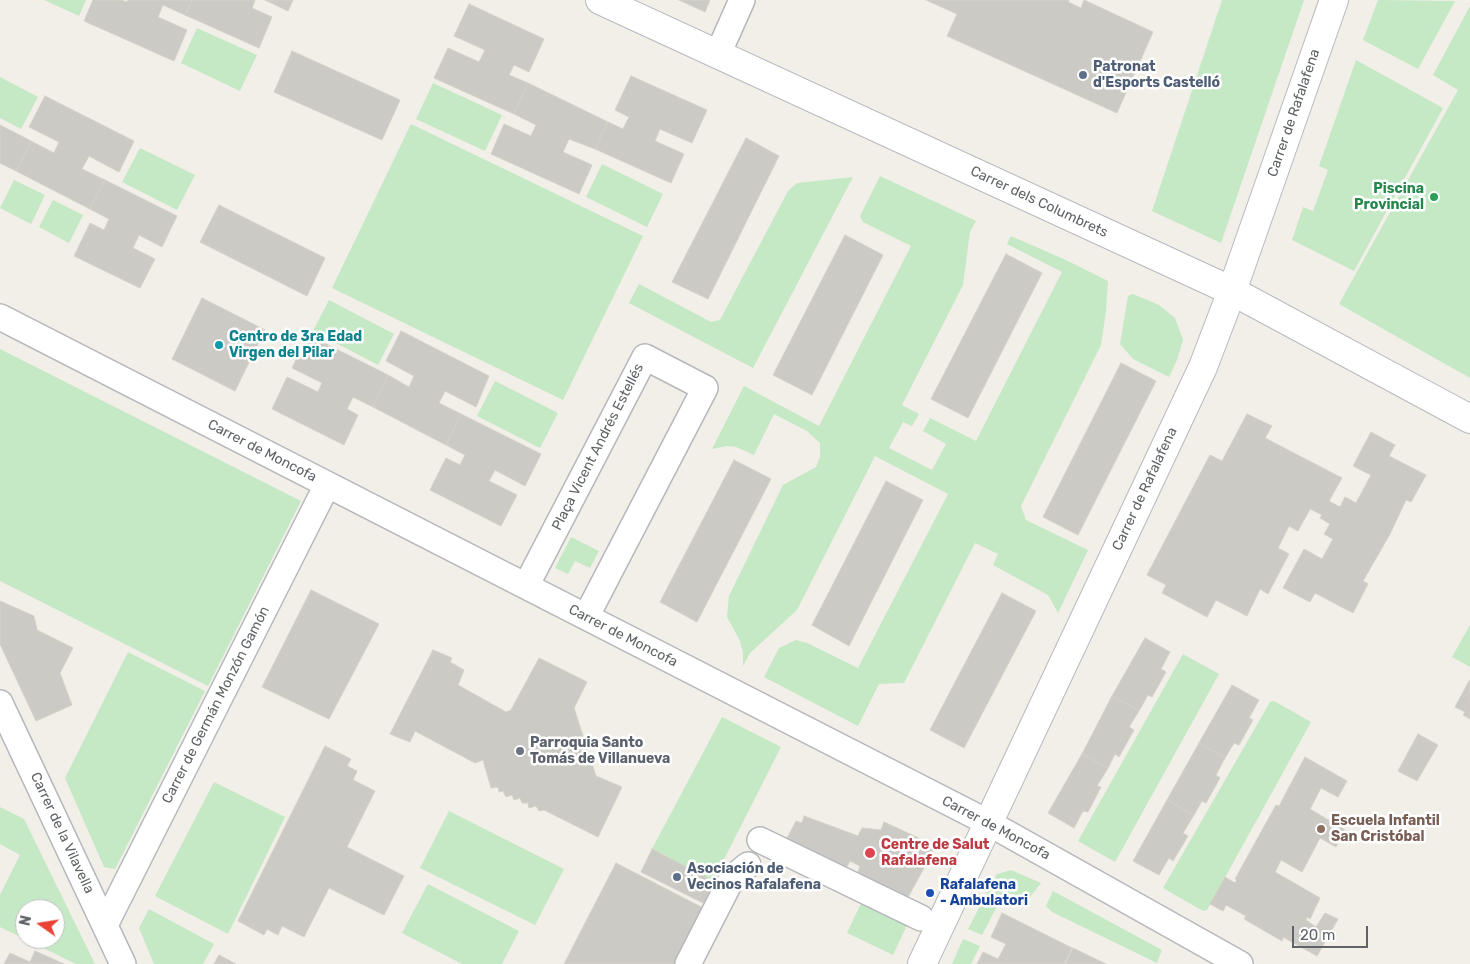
<!DOCTYPE html>
<meta charset="utf-8">
<style>
body{margin:0}
#map{position:relative;width:1470px;height:964px;overflow:hidden;background:#f1efe8;font-family:Rubik,sans-serif}
canvas{display:block}
.north{position:absolute;left:15px;top:899px;width:50px;height:50px;box-sizing:border-box;background:#fff;border:1px solid #bfc1c3;border-radius:50%;rotate:283deg;font-size:14px;font-weight:700;line-height:20px;text-align:center;color:#5f6368}
.north::after{content:'';display:block;margin:auto;width:18px;height:22px;background:#ea4335;clip-path:polygon(50% 0,100% 100%,50% 72%,0 100%)}
.scale{position:absolute;left:1292px;top:926px;width:76px;height:22px;box-sizing:border-box;border:2px solid #5f6368;border-top:0;padding-left:6px;font-size:15px;line-height:18px;white-space:nowrap;color:#5f6368;-webkit-text-stroke:4px #fff;paint-order:stroke}
</style>
<div id="map">
<canvas width="1470" height="964"></canvas>
<div class="north">N</div>
<div class="scale">20 m</div>
</div>
<script>
const context = document.querySelector('canvas').getContext('2d');
context.lineJoin = 'round';
function fill(path, color) { context.fillStyle = color; context.fill(path, 'evenodd'); }
const toPath = rows => new Path2D(rows.map(r => 'M' + r).join(''));
function trace(path, color, width, dash) { context.strokeStyle = color; context.lineWidth = width; context.lineCap = dash ? 'butt' : 'round'; context.setLineDash(dash || []); context.stroke(path); }
function drawText(font, color, halo, rows, align = 'center') {
  context.font = font + ' Rubik,sans-serif'; context.lineWidth = 5; context.setLineDash([]); context.textBaseline = 'middle'; context.strokeStyle = halo; context.fillStyle = color; for (const [text, x, y, turn = 0] of rows) {
    context.save(); context.translate(x, y); context.rotate((+turn || 0) * Math.PI / 180); context.textAlign = isNaN(turn) ? turn : align; if (halo) context.strokeText(text, 0, 0); context.fillText(text, 0, 0); context.restore();
  }
}
fill(toPath([
 [44,0,86,0,79,16],
 [1222,0,1304,0,1221,243,1152,211],
 [1378,0,1455,1,1418,69,1363,40],
 [1470,6,1470,378,1339,304,1458,90,1433,75],
 [197,28,257,55,240,91,181,63],
 [1356,60,1443,108,1354,271,1292,240,1303,207,1313,211,1328,170,1319,166],
 [0,77,38,97,21,129,0,118],
 [433,83,502,115,485,151,416,119],
 [411,124,643,236,563,400,332,288],
 [140,148,195,175,177,210,122,182],
 [602,164,663,194,647,227,586,197],
 [880,176,976,221,970,232,963,285,902,405,919,414,912,426,903,422,889,448,932,470,946,444,923,431,930,418,976,441,1062,272,1007,244,1011,236,1068,261,1108,281,1106,311,1101,345,1021,506,1026,520,1088,550,1058,613,1048,595,993,565,998,554,975,543,904,683,879,684,858,726,764,677,779,648,796,640,807,643,858,668,948,494,875,456,797,610,750,653,743,666,743,652,739,639,727,617,729,596,783,485,816,467,820,457,820,443,807,431,774,414,754,455,736,447,727,446,712,449,744,386,819,426,911,246,863,222,860,216],
 [853,177,753,368,629,303,639,284,711,322,720,320,788,191,797,183],
 [14,180,45,195,31,224,0,208],
 [53,200,83,215,69,243,39,227],
 [1133,294,1159,305,1175,318,1183,340,1177,360,1169,377,1133,359,1120,344,1128,296],
 [329,300,394,334,378,365,313,331],
 [0,349,301,501,208,686,0,581],
 [495,381,558,413,540,448,477,416],
 [571,537,599,551,590,568,575,561,568,574,555,568],
 [1470,625,1470,667,1452,657],
 [128,652,205,691,115,869,104,867,65,778],
 [1183,654,1219,674,1115,862,1078,841],
 [1274,701,1311,722,1207,910,1203,911,1163,888,1270,702],
 [722,717,781,747,713,881,652,849],
 [214,782,285,817,228,934,155,896],
 [0,807,24,819,95,964,76,964,0,927,0,895,20,855,0,844],
 [25,909,55,909,55,939,25,939],
 [449,811,564,869,535,925,420,868],
 [1011,870,1041,883,1027,901,1005,891,982,935,968,929,997,874],
 [428,884,519,931,502,964,462,964,402,933],
 [1053,891,1162,950,1157,963,1052,912,1046,906],
 [863,899,909,921,893,955,847,933],
 [149,909,214,944,203,964,154,964,139,928],
 [963,939,980,946,971,964,952,964]
]), '#c5e8c5');
const building = toPath([
 [93,0,121,0,127,2,128,0,192,0,185,15,163,5,158,17,187,30,174,61,84,21,93,0],
 [192,0,255,0,252,8,272,17,259,48,185,15,192,0],
 [265,0,293,0,288,11,265,0],
 [679,0,710,0,705,12,679,0],
 [926,0,1069,0,1068,2,1081,8,1084,0,1153,32,1117,113,947,36,957,14,926,0],
 [469,4,544,39,529,72,514,65,509,75,528,83,514,114,434,78,448,48,479,62,485,50,454,36,469,4],
 [292,51,400,100,382,140,274,92,292,51],
 [631,76,707,110,692,143,660,129,655,141,684,154,671,183,595,149,608,122,623,129,629,117,615,110,631,76],
 [528,83,608,122,595,149,569,139,563,152,592,165,579,194,491,154,504,124,531,136,536,125,514,114,528,83],
 [45,96,134,141,119,172,89,156,82,169,105,180,90,209,16,171,31,141,54,153,59,142,29,127,45,96],
 [0,125,31,141,16,171,0,163,0,125],
 [746,138,779,156,708,299,672,282,746,138],
 [105,180,177,216,162,247,139,235,133,248,155,259,140,288,74,256,90,223,104,230,109,219,90,209,105,180],
 [219,205,325,258,307,296,200,242,219,205],
 [845,235,883,255,812,395,773,375,845,235],
 [1006,254,1042,273,968,418,931,399,1006,254],
 [202,298,265,330,235,391,172,359,202,298],
 [401,331,489,376,476,407,445,391,439,403,461,414,446,445,373,407,388,375,409,387,414,376,386,361,401,331],
 [308,335,388,375,373,407,353,397,347,409,358,415,344,445,272,409,287,377,318,392,322,383,292,368,308,335],
 [1121,363,1156,381,1078,535,1043,517,1121,363],
 [461,414,541,454,525,486,495,470,489,481,517,495,501,526,430,490,446,458,460,465,465,455,446,445,461,414],
 [1247,414,1272,426,1265,438,1342,478,1329,501,1340,507,1345,497,1356,503,1371,475,1353,466,1371,432,1395,445,1389,456,1426,475,1411,502,1406,500,1390,534,1363,581,1368,584,1353,613,1315,593,1310,602,1283,588,1304,549,1322,559,1333,539,1324,534,1330,524,1320,518,1322,515,1310,509,1298,531,1289,526,1278,548,1289,554,1268,594,1260,589,1247,616,1216,600,1207,617,1162,593,1166,585,1147,575,1210,455,1222,461,1247,414],
 [734,460,771,479,697,622,660,602,734,460],
 [886,481,923,500,849,646,812,625,886,481],
 [311,590,379,624,329,719,262,687,311,590],
 [1002,593,1036,611,964,748,930,730,1002,593],
 [0,601,34,616,37,630,73,648,60,673,72,705,36,721,0,644,0,601],
 [1145,638,1170,652,1161,669,1166,672,1152,697,1148,695,1139,711,1112,696,1145,638],
 [433,650,452,658,450,662,464,670,458,685,506,712,511,710,539,658,587,682,574,708,596,776,622,787,598,837,544,810,539,811,536,806,529,808,528,803,522,803,520,798,514,800,512,795,506,797,503,791,499,792,498,787,491,788,483,760,475,763,415,731,410,742,390,734,433,650],
 [1469,681,1470,681,1470,719,1463,715,1465,712,1455,707,1469,681],
 [1232,685,1259,700,1249,718,1253,720,1239,745,1234,743,1225,758,1199,743,1232,685],
 [1112,696,1139,711,1129,727,1134,730,1119,757,1115,754,1108,768,1082,754,1112,696],
 [1418,734,1438,745,1417,781,1398,771,1418,734],
 [1199,743,1225,758,1216,775,1220,778,1206,803,1202,801,1194,815,1167,800,1199,743],
 [325,746,351,759,347,766,357,771,353,780,375,791,347,847,404,876,384,915,329,888,304,937,282,926,278,935,267,929,264,935,238,921,325,746],
 [1082,754,1108,768,1097,786,1101,787,1088,812,1083,811,1074,828,1048,813,1082,754],
 [1305,757,1347,781,1338,797,1321,788,1310,809,1345,830,1336,847,1320,838,1302,872,1281,860,1275,872,1320,898,1310,919,1307,917,1306,920,1316,927,1325,913,1338,919,1317,956,1283,937,1282,941,1244,919,1246,916,1226,905,1223,911,1210,904,1225,877,1235,883,1237,880,1235,879,1276,805,1279,806,1305,757],
 [1167,800,1194,815,1183,833,1188,836,1173,861,1169,858,1159,875,1133,861,1167,800],
 [804,816,858,836,862,828,881,830,884,822,936,846,906,901,856,878,860,866,850,861,844,872,785,842,796,821,802,823,804,816],
 [652,849,717,883,707,905,641,872,652,849],
 [616,863,707,910,680,964,564,964,616,863],
 [1002,913,1072,948,1064,964,977,964,983,952,998,959,1006,944,991,937,1002,913],
 [1073,948,1106,964,1065,964,1073,948],
 [35,951,64,964,4,964,10,953,30,962,35,951],
 [219,955,236,964,214,964,219,955]
]);
fill(building, '#cccac5');
trace(building, '#d6d1c6', 1);
const street = toPath([
 [718,54,742,0],
 [0,317,987,822,1240,964],
 [526,586,645,357,705,388,586,617],
 [0,703,123,964],
 [760,840,921,918],
 [105,925,327,485],
 [688,964,732,878,748,865]
]);
const secondary = toPath([
 [600,0,1232,291,1470,419],
 [922,964,1203,367,1232,291,1334,0]
]);
trace(street, '#b5b8bc', 28);
trace(secondary, '#b6babf', 30);
trace(street, '#fff', 25);
trace(secondary, '#fff', 28);
for (const [x, y, r, color] of [
 [1083,75,5,"#5c6f8a"],
 [1434,197,5,"#2e9e5b"],
 [219,345,5,"#0f9aa8"],
 [520,751,5,"#6b7280"],
 [1321,829,5,"#8d6e63"],
 [870,853,6,"#e0444e"],
 [677,877,5,"#5c6f8a"],
 [930,893,5,"#1a4fb4"]
]) { const dot = new Path2D(); dot.arc(x, y, r, 0, 2 * Math.PI); context.fillStyle = color; context.fill(dot); trace(dot, '#fff', 2); }
drawText('bold 14px', '#4e5e75', '#fff', [
 ["Patronat",1093,67],
 ["d'Esports Castelló",1093,83],
 ["Asociación de",687,869],
 ["Vecinos Rafalafena",687,885]
], 'left');
drawText('14px', '#5f6368', '#fff', [
 ["Carrer de Rafalafena",1294,113,-71],
 ["Carrer dels Columbrets",1039,202,25],
 ["Plaça Vicent Andrés Estellés",598,447,-63],
 ["Carrer de Moncofa",262,451,27],
 ["Carrer de Rafalafena",1145,489,-65],
 ["Carrer de Moncofa",623,636,27],
 ["Carrer de Germán Monzón Gamón",216,705,-63],
 ["Carrer de Moncofa",996,828,28],
 ["Carrer de la Vilavella",62,833,65]
]);
drawText('bold 14px', '#27864d', '#fff', [
 ["Piscina",1424,189],
 ["Provincial",1424,205]
], 'right');
drawText('bold 14px', '#0d838f', '#fff', [
 ["Centro de 3ra Edad",229,337],
 ["Virgen del Pilar",229,353]
], 'left');
drawText('bold 14px', '#5b616d', '#fff', [
 ["Parroquia Santo",530,743],
 ["Tomás de Villanueva",530,759]
], 'left');
drawText('bold 14px', '#785e54', '#fff', [
 ["Escuela Infantil",1331,821],
 ["San Cristóbal",1331,837]
], 'left');
drawText('bold 14px', '#be3a42', '#fff', [
 ["Centre de Salut",881,845],
 ["Rafalafena",881,861]
], 'left');
drawText('bold 14px', '#164399', '#fff', [
 ["Rafalafena",940,885],
 ["- Ambulatori",940,901]
], 'left');
</script>
